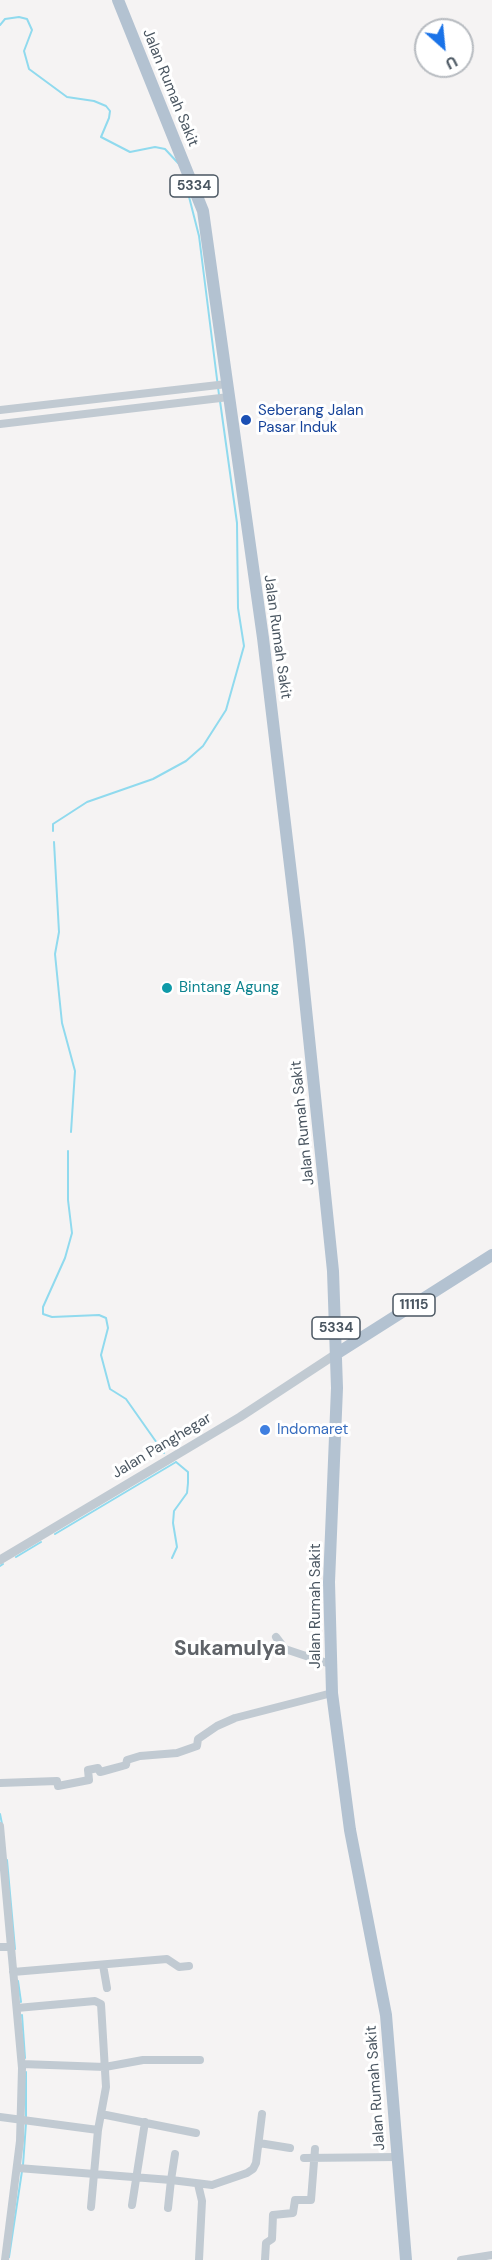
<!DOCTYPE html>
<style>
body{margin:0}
#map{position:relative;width:492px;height:2260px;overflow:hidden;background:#f5f3f3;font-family:"DM Sans",sans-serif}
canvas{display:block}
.north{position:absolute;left:414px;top:18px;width:60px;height:60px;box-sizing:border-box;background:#fff;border:2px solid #b7bbc0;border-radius:50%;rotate:153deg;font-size:16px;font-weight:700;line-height:24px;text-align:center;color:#4a5661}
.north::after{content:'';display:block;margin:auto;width:21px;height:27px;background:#1a73e8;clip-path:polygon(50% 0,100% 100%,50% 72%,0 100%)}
</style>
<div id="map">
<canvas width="492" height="2260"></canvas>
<div class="north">U</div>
</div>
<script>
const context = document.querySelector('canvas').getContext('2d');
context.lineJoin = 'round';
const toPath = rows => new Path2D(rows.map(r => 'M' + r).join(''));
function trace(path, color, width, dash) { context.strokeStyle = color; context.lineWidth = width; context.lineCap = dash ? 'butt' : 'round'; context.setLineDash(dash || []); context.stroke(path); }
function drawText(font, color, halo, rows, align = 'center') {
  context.font = font + ' "DM Sans",sans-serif'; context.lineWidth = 6; context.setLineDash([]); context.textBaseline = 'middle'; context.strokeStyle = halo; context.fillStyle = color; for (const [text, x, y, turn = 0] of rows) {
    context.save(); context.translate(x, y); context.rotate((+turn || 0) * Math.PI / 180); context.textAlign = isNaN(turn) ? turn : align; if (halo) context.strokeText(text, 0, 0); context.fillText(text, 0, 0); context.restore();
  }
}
trace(toPath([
 [0,25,5,19,19,17,27,19,32,30,24,51,29,69,67,97,94,101,106,106,110,111,109,118,101,137,130,152,155,147,165,149,178,163],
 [186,185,199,236,219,395],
 [53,831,53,824,87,802,153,779,186,761,203,746,226,710,244,646,238,608,237,523,220,401],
 [54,842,59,932,55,954,59,994,62,1023,75,1071,71,1132],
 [68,1151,68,1200,72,1233,65,1258,43,1307,43,1314,52,1317,99,1315,106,1318,108,1328,101,1355,110,1389,126,1399,164,1453],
 [55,1534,176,1462],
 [16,1557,41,1542],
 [172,1558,177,1547,173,1523,174,1511,187,1493,188,1483,188,1472,176,1462],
 [0,1566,3,1564],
 [0,1814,2,1824],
 [7,1860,15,1949],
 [18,1981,21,2002],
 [22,2015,25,2058],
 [26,2072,26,2117],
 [23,2165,26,2123],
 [9,2257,22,2171]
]), '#90daee', 2);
trace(toPath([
 [0,410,227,384],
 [0,424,229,397],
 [276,1637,285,1649,330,1664],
 [0,1783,57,1781,58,1786,89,1780,88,1770,98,1768,100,1772,104,1771,126,1765,127,1760,140,1756,177,1753,197,1746,198,1739,217,1726,235,1718,332,1693],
 [0,1826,22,2068,20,2141,5,2260],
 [0,1947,10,1947],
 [103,1965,107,1988],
 [13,1972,167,1959,179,1967,189,1966],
 [17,2008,95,2001,101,2004,106,2087,98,2130,91,2207],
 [22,2064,105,2067,143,2060,200,2060],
 [101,2114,196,2133],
 [0,2117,98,2130],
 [259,2143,290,2148],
 [175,2154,171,2180,212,2185,247,2173,253,2169,256,2163,262,2114],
 [304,2158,397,2157],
 [18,2168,171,2180,168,2208],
 [198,2184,202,2201,199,2260],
 [132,2205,145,2122],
 [265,2260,266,2243,272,2239,273,2215,293,2213,295,2200,311,2200,315,2149],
 [461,2260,492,2255]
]), '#c1cad2', 8);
trace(toPath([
 [0,1560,240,1417,336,1354]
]), '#c1cad2', 9);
trace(toPath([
 [118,0,203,211,263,638,299,941,333,1271,337,1388,329,1582,332,1693,350,1830,386,2015,406,2260],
 [336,1354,492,1255]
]), '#b3c2d1', 12);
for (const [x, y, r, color] of [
 [246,420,6,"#1a4fb4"],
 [167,988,6,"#0f9aa8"],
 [265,1430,6,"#3f7fe0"]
]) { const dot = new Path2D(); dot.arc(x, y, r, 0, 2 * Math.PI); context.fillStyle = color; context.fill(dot); trace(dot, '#fff', 2); }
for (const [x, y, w] of [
 [194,186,48],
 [414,1305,42],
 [336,1328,48]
]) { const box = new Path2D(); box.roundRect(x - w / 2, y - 11, w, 22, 4.5); context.fillStyle = '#fff'; context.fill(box); trace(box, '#4a5661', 1.5); }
drawText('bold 14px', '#4a5661', null, [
 ["5334",194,186],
 ["11115",414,1305],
 ["5334",336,1328]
]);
drawText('15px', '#4a5661', '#fff', [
 ["Jalan Rumah Sakit",170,88,68],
 ["Jalan Rumah Sakit",277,637,82],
 ["Jalan Rumah Sakit",303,1123,-96],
 ["Jalan Panghegar",162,1446,-31],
 ["Jalan Rumah Sakit",316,1606,-90],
 ["Jalan Rumah Sakit",376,2088,-94]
]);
drawText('15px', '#164399', '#fff', [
 ["Seberang Jalan",258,411],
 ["Pasar Induk",258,428]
], 'left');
drawText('15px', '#0d838f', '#fff', [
 ["Bintang Agung",179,988]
], 'left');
drawText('15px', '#366cbe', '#fff', [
 ["Indomaret",277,1430]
], 'left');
drawText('bold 21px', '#5f6368', '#fff', [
 ["Sukamulya",230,1649]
]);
</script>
